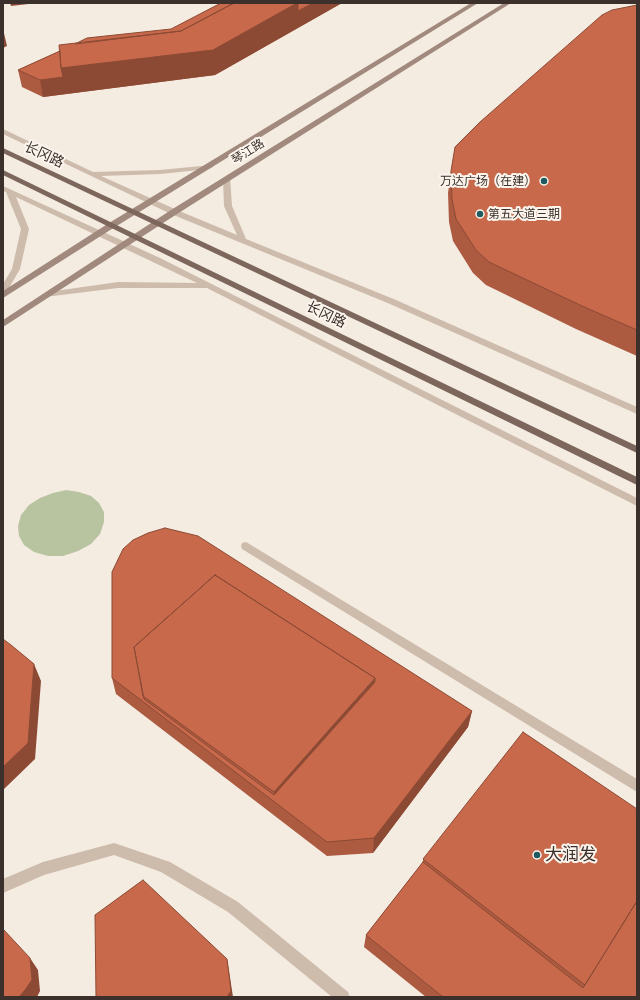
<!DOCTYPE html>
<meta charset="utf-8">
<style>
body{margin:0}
#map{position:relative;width:640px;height:1000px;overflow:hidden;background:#f4ebe1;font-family:Quicksand,sans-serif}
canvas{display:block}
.frame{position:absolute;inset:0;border:4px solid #3b302b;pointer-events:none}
</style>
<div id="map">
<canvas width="640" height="1000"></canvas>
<div class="frame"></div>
</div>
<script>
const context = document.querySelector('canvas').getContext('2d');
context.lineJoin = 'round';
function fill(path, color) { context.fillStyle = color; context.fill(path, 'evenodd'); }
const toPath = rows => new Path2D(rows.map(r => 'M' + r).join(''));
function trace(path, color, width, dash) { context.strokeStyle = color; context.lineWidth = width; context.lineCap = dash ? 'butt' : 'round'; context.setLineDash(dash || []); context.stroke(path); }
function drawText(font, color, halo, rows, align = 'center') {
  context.font = font + ' Quicksand,"Noto Sans SC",sans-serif'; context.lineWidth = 4; context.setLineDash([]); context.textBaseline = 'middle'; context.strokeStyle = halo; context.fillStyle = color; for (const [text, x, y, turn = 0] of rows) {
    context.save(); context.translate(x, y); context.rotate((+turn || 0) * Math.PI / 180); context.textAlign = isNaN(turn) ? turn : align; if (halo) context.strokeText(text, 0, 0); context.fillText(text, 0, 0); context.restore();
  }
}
fill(toPath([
 [66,490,79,492,91,496,99,503,104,512,104,522,100,534,91,544,78,551,63,556,48,556,34,552,24,545,19,536,18,526,21,515,29,505,40,498,53,493]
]), '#b8c4a0');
fill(toPath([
 [246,542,637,779,637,792,242,549,241,546,242,543,246,542],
 [114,843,170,862,238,902,348,992,350,997,332,997,228,912,161,872,114,855,44,875,3,893,3,879,43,862,114,843]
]), '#cdbbac');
fill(toPath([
 [3,129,93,172,160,170,212,165,213,167,209,169,160,174,101,176,177,210,237,235,224,206,223,179,227,177,230,177,232,206,246,239,396,300,637,407,637,414,390,304,171,214,3,134,3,129],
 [3,186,160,258,637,498,637,506,207,288,118,288,45,297,44,295,45,293,48,292,118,282,197,283,16,197,29,229,20,269,6,293,3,294,3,284,12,269,21,229,6,192,3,191,3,186]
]), '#cdbbac');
fill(toPath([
 [471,3,478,3,115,227,3,298,3,291,109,223,471,3],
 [504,3,511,3,177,214,3,327,3,320,171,210,504,3]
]), '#a18a7d');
fill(toPath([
 [3,148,637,446,637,453,3,153,3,148],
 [3,170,637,477,637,485,3,175,3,170]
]), '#7d675c');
fill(toPath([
 [342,3,215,75,43,97,22,87,18,70,75,44],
 [637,5,637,356,576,329,486,285,473,273,453,241,449,222,448,193,451,171],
 [112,678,472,711,468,727,373,853,327,856,116,694],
 [423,859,637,997,426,997,364,947,366,935,423,862]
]), '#ac5a40');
fill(toPath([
 [3,3,37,3,11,6,10,3,3,4],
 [297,3,342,3,215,75,43,97,40,80,61,68],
 [3,29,7,46,3,48],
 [34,664,41,681,35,759,3,790,3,767],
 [375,678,374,698,274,802,274,792],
 [472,711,468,727,373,853,374,838],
 [30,958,38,970,40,991,37,997,19,997],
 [227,959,229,971,233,997,227,997]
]), '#8c4a34');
const building = toPath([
 [221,3,234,3,181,31,75,44,87,38,171,29,221,3],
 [234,3,297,3,213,50,61,68,59,45,181,31,234,3],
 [298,3,313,3,298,11,298,3],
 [637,5,637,330,582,306,489,262,476,250,456,219,452,199,451,171,455,147,480,122,602,15,612,10,637,5],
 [60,51,61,68,63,77,40,80,18,70,60,51],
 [165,528,198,536,472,711,374,838,327,842,112,678,112,572,123,549,133,540,148,533,165,528],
 [215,575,375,678,375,682,274,795,144,699,134,647,215,575],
 [215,575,375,678,274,792,143,696,134,647,215,575],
 [3,639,11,645,34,664,28,743,3,767,3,639],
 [523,732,637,809,637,901,585,985,423,859,523,732],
 [423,862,583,988,637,901,637,997,443,997,366,935,423,862],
 [143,880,227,959,231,991,227,997,96,997,95,915,143,880],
 [3,929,30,958,32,980,25,990,19,997,3,997,3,929]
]);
fill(building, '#c8694b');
trace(building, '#8c4a34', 1);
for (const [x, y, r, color] of [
 [544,181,4,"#1f5a5e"],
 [480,214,4,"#1f5a5e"],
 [537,855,4,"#1f5a5e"]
]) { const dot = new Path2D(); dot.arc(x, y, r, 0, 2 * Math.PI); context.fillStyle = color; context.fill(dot); trace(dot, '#fbf5ee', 1.5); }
drawText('12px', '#3b302b', '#fbf5ee', [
 ["琴江路",248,152,-32]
]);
drawText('12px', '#3b302b', '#fbf5ee', [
 ["万达广场（在建）",536,181],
 ["第五大道三期",488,214,"left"]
], 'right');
drawText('14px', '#3b302b', '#fbf5ee', [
 ["长冈路",44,155,25],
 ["长冈路",326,315,26]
]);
drawText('17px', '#3b302b', '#fbf5ee', [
 ["大润发",545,855]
], 'left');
</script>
